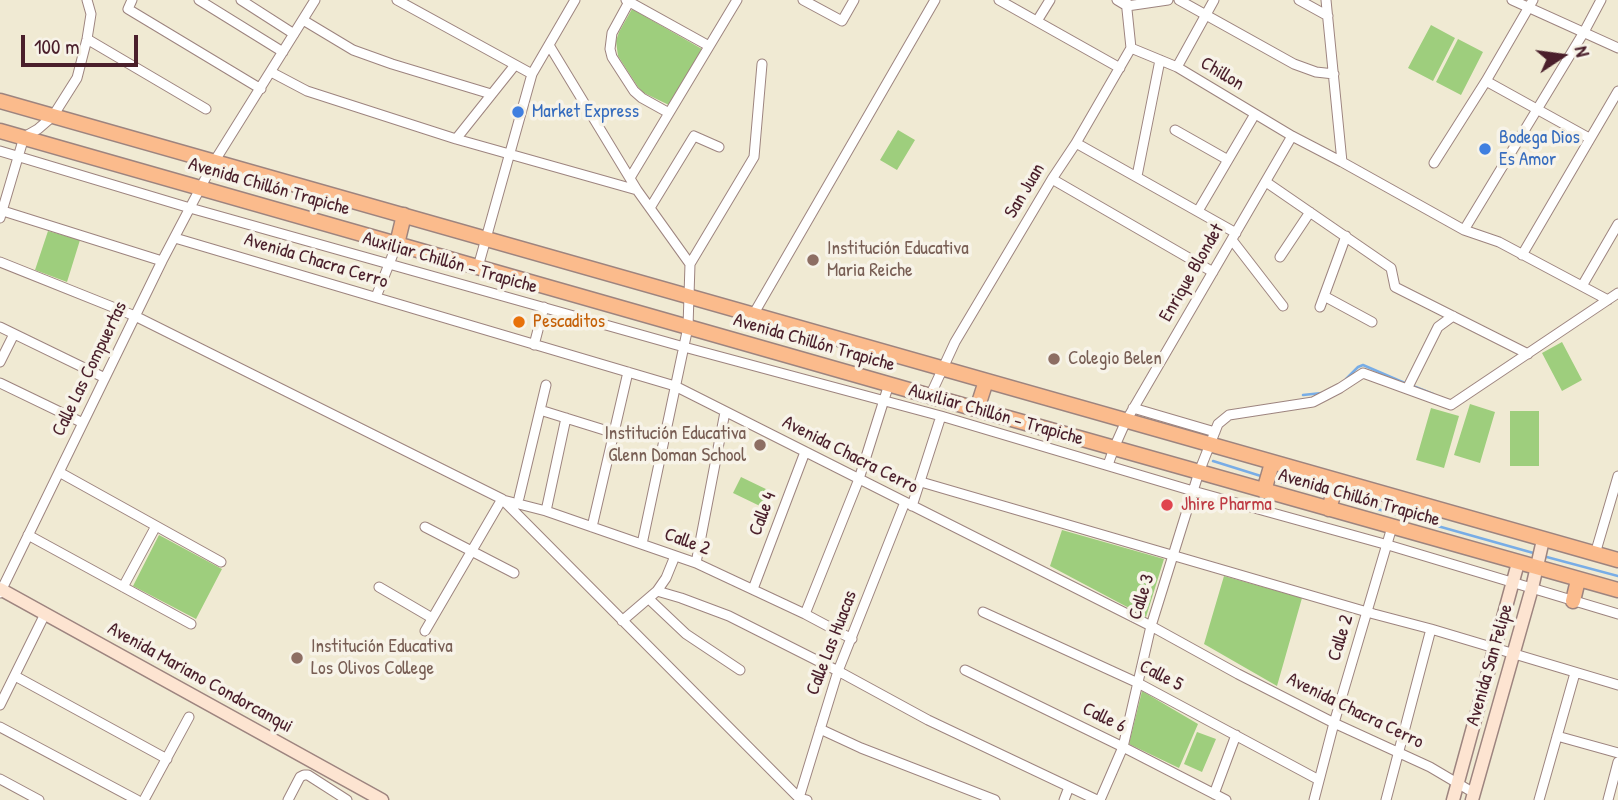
<!DOCTYPE html>
<meta charset="utf-8">
<style>
body{margin:0}
#map{position:relative;width:1618px;height:800px;overflow:hidden;background:#f0ead3;font-family:"Patrick Hand",sans-serif}
canvas{display:block}
.north{position:absolute;left:1527px;top:21px;width:70px;height:70px;-webkit-text-stroke:5px #f7f3e8;paint-order:stroke;rotate:77deg;font-size:19px;font-weight:700;line-height:28px;text-align:center;color:#4a1f2b}
.north::after{content:'';display:block;margin:auto;width:24px;height:32px;background:#4a1f2b;clip-path:polygon(50% 0,100% 100%,50% 72%,0 100%)}
.scale{position:absolute;left:21px;top:35px;width:117px;height:32px;box-sizing:border-box;border:4px solid #4a1f2b;border-top:0;padding-left:9px;font-size:21px;line-height:24px;white-space:nowrap;color:#4a1f2b;-webkit-text-stroke:5px #f7f3e8;paint-order:stroke}
</style>
<div id="map">
<canvas width="1618" height="800"></canvas>
<div class="north">N</div>
<div class="scale">100 m</div>
</div>
<script>
const context = document.querySelector('canvas').getContext('2d');
context.lineJoin = 'round';
function fill(path, color) { context.fillStyle = color; context.fill(path, 'evenodd'); }
const toPath = rows => new Path2D(rows.map(r => 'M' + r).join(''));
function trace(path, color, width, dash) { context.strokeStyle = color; context.lineWidth = width; context.lineCap = dash ? 'butt' : 'round'; context.setLineDash(dash || []); context.stroke(path); }
function drawText(font, color, halo, rows, align = 'center') {
  context.font = font + ' "Patrick Hand",sans-serif'; context.lineWidth = 7; context.setLineDash([]); context.textBaseline = 'middle'; context.strokeStyle = halo; context.fillStyle = color; for (const [text, x, y, turn = 0] of rows) {
    context.save(); context.translate(x, y); context.rotate((+turn || 0) * Math.PI / 180); context.textAlign = isNaN(turn) ? turn : align; if (halo) context.strokeText(text, 0, 0); context.fillText(text, 0, 0); context.restore();
  }
}
fill(toPath([
 [632,9,702,49,669,105,644,93,638,87,618,56,616,41,619,32],
 [1431,25,1455,38,1433,81,1408,68],
 [1458,39,1483,52,1461,95,1436,82],
 [898,130,915,140,897,170,880,160],
 [48,231,80,240,67,282,35,270],
 [1562,342,1582,380,1562,391,1542,353],
 [1470,404,1495,412,1480,463,1454,455],
 [1431,408,1459,416,1444,468,1416,460],
 [1510,411,1539,411,1539,466,1510,466],
 [741,477,770,491,762,507,733,493],
 [1062,530,1164,559,1146,617,1050,566],
 [159,535,222,569,196,619,133,586],
 [1224,576,1302,598,1277,686,1204,644],
 [1142,691,1198,724,1179,768,1129,744],
 [1197,732,1216,739,1202,772,1184,764]
]), '#9ece7d');
trace(toPath([
 [1346,379,1358,367,1363,365,1407,384],
 [1413,386,1433,394],
 [1303,395,1322,393],
 [1213,461,1264,477],
 [1274,480,1328,495],
 [1338,498,1537,554],
 [1543,556,1618,576]
]), '#78ade6', 2.5);
const street = toPath([
 [132,0,128,9,261,89],
 [199,0,283,52],
 [241,0,294,34],
 [397,0,532,74],
 [626,0,709,46],
 [630,0,612,33,610,49,612,57,634,91,642,98,669,113],
 [803,0,842,21,854,0],
 [999,0,1120,68],
 [1117,0,1127,6,1168,0],
 [1179,0,1294,64,1316,72,1334,74],
 [1299,0,1328,16],
 [1326,0,1342,162],
 [1512,0,1618,48],
 [303,20,353,50,392,64,491,94],
 [1037,21,1050,0],
 [87,39,206,109],
 [549,45,637,190,690,264],
 [1131,48,1177,67,1292,136,1342,162,1464,230,1499,242,1608,300],
 [1177,67,1214,0],
 [271,72,307,91,456,139,637,190],
 [1486,81,1589,138],
 [1175,130,1228,160],
 [456,139,515,65],
 [1076,143,1236,233],
 [0,151,190,208,684,347,941,416,1193,491,1388,545,1618,614],
 [1434,163,1486,81,1533,0],
 [1137,176,1160,60],
 [630,178,737,0],
 [1052,179,1213,272],
 [1266,182,1391,268,1395,287,1528,354],
 [650,208,694,136,719,147],
 [3,211,162,261],
 [1198,211,1255,114],
 [0,218,24,137,38,129,53,116,77,78,87,39,91,14,87,0],
 [1464,230,1584,32,1601,0],
 [175,238,675,386,1151,626,1238,674,1334,723,1430,767,1474,793],
 [1232,240,1283,306],
 [1522,255,1618,91],
 [1280,257,1310,212],
 [0,262,135,316,502,499,799,798,807,800],
 [478,267,532,74,575,0],
 [1582,286,1618,224],
 [1324,296,1372,322],
 [376,297,397,244],
 [1320,307,1346,236],
 [753,315,935,0],
 [0,327,105,378],
 [534,345,544,307],
 [0,362,14,334],
 [0,383,83,423],
 [1407,389,1438,327,1453,316],
 [930,396,955,342,1052,179,1076,143,1131,48,1126,0],
 [1133,408,1215,432],
 [540,410,614,433],
 [1108,465,1114,448,1126,421,1292,136],
 [59,472,221,562],
 [921,482,1374,614,1431,629,1618,685],
 [519,498,546,385],
 [503,500,546,511,696,563,805,614,852,639],
 [912,506,941,416],
 [546,511,566,418],
 [425,527,514,573],
 [592,527,628,372],
 [28,535,191,624],
 [642,544,688,327,690,264,754,157,762,64],
 [1595,554,1618,476],
 [696,563,725,412],
 [123,587,156,526],
 [379,587,432,618],
 [753,589,805,452],
 [657,591,681,598,729,616,838,671,928,720,1097,800],
 [0,593,162,261,214,162,315,0],
 [649,599,686,634,740,670],
 [983,612,1138,683,1319,780],
 [805,614,859,479,889,384],
 [622,621,657,591,666,578,675,556],
 [425,631,502,499],
 [965,670,1123,747,1226,800],
 [15,676,167,759],
 [0,705,45,614],
 [0,727,137,800],
 [820,729,861,748,995,800],
 [1557,736,1618,753],
 [0,779,39,800],
 [1214,794,1236,735],
 [799,798,838,671,905,502],
 [144,800,189,717],
 [288,800,300,777,304,775,308,775,347,800],
 [1064,800,1069,787],
 [1100,800,1123,747,1151,626,1199,472,1218,424,1229,415,1313,402,1340,388,1363,373,1451,405,1618,293],
 [1314,800,1334,723,1392,527],
 [1386,800,1431,629],
 [1539,800,1575,673],
 [1608,800,1618,762]
]);
const secondary = toPath([
 [0,589,382,800],
 [1453,800,1518,563],
 [1472,800,1532,588,1543,540]
]);
const primary = toPath([
 [0,101,1618,560],
 [0,131,930,396,1618,590],
 [397,244,404,215],
 [977,409,986,381],
 [1264,491,1272,463],
 [1329,509,1337,481],
 [1573,601,1578,580]
]);
trace(street, '#9d847f', 11);
trace(secondary, '#9d847f', 15);
trace(primary, '#9d847f', 17);
trace(street, '#fff', 9);
trace(secondary, '#fde4d1', 12);
trace(primary, '#fbbb8c', 14);
for (const [x, y, r, color] of [
 [518,112,7,"#3f7fe0"],
 [1485,149,7,"#3f7fe0"],
 [813,260,7,"#8d6e63"],
 [519,322,7,"#e8710a"],
 [1054,359,7,"#8d6e63"],
 [760,445,7,"#8d6e63"],
 [1167,505,7,"#e0444e"],
 [297,658,7,"#8d6e63"]
]) { const dot = new Path2D(); dot.arc(x, y, r, 0, 2 * Math.PI); context.fillStyle = color; context.fill(dot); trace(dot, '#f7f3e8', 2.5); }
drawText('19px', '#4a1f2b', '#f7f3e8', [
 ["Chillon",1222,74,31],
 ["Avenida Chillón Trapiche",269,187,16],
 ["San Juan",1025,191,-59],
 ["Avenida Chacra Cerro",316,261,17],
 ["Auxiliar Chillón - Trapiche",450,263,16],
 ["Enrique Blondet",1192,273,-60],
 ["Avenida Chillón Trapiche",814,343,16],
 ["Calle Las Compuertas",90,369,-64],
 ["Auxiliar Chillón - Trapiche",996,415,16],
 ["Avenida Chacra Cerro",850,455,27],
 ["Avenida Chillón Trapiche",1359,498,16],
 ["Calle 4",763,514,-69],
 ["Calle 2",687,542,20],
 ["Calle 3",1142,597,-73],
 ["Calle 2",1341,638,-73],
 ["Calle Las Huacas",832,643,-69],
 ["Avenida San Felipe",1490,665,-74],
 ["Calle 5",1161,676,27],
 ["Avenida Mariano Condorcanqui",200,678,29],
 ["Avenida Chacra Cerro",1355,711,26],
 ["Calle 6",1104,718,26]
]);
drawText('19px', '#366cbe', '#f7f3e8', [
 ["Market Express",532,112],
 ["Bodega Dios",1499,138],
 ["Es Amor",1499,160]
], 'left');
drawText('19px', '#785e54', '#f7f3e8', [
 ["Institución Educativa",827,249],
 ["Maria Reiche",827,271],
 ["Colegio Belen",1068,359],
 ["Institución Educativa",746,434,"right"],
 ["Glenn Doman School",746,456,"right"],
 ["Institución Educativa",311,647],
 ["Los Olivos College",311,669]
], 'left');
drawText('19px', '#c56008', '#f7f3e8', [
 ["Pescaditos",533,322]
], 'left');
drawText('19px', '#be3a42', '#f7f3e8', [
 ["Jhire Pharma",1181,505]
], 'left');
</script>
